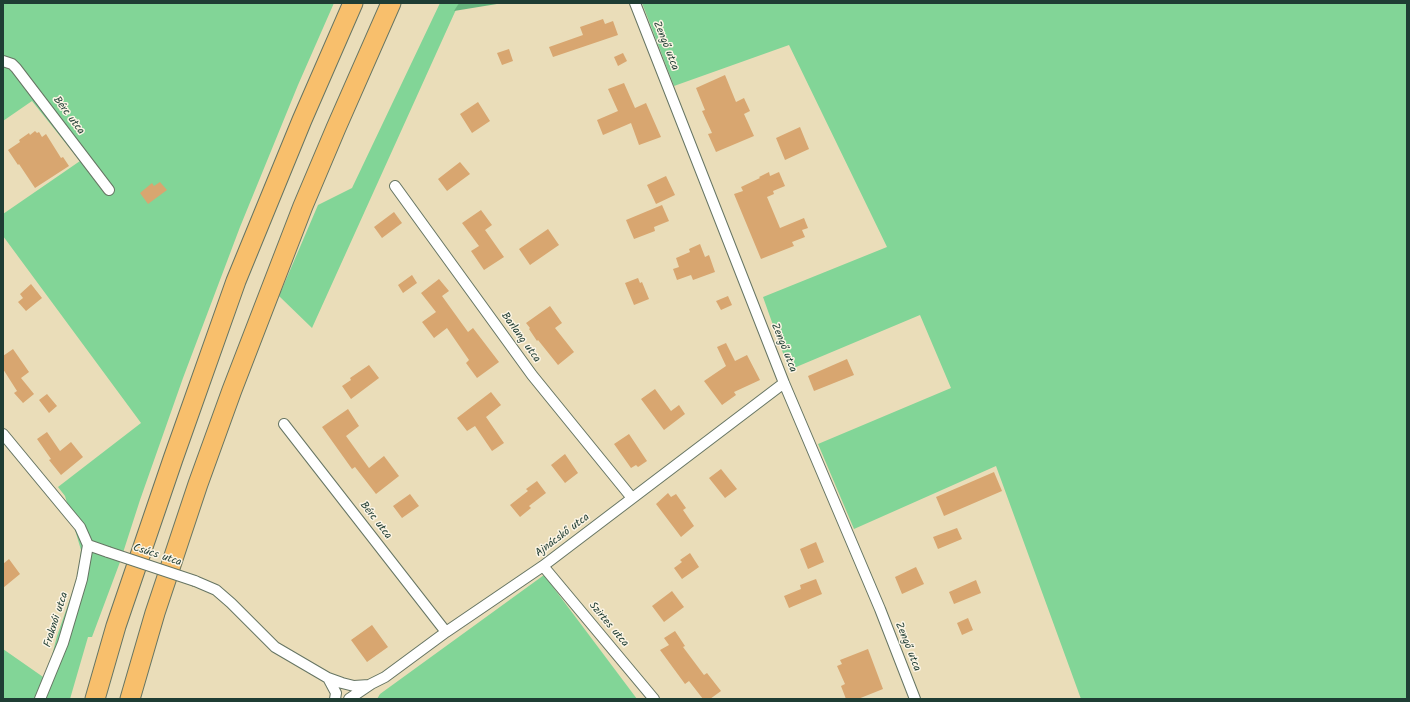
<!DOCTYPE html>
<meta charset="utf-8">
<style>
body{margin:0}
#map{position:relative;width:1410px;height:702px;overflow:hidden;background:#eaddb9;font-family:Kalam,sans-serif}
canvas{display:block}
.frame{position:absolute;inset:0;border:4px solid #1f3d34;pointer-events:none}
</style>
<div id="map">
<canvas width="1410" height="702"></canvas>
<div class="frame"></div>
</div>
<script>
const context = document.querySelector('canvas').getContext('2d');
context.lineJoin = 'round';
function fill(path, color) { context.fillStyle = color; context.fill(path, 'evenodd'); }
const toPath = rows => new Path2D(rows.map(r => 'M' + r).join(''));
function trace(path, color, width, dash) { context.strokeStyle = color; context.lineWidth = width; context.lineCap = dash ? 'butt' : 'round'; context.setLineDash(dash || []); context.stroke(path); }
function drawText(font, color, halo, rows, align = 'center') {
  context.font = font + ' Kalam,sans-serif'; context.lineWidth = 3; context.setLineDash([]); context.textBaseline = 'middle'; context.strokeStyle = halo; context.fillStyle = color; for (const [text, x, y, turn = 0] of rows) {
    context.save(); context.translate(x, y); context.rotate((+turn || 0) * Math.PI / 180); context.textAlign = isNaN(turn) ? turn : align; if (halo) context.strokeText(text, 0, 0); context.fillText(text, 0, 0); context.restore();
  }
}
fill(toPath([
 [3,3,334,3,298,85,240,227,183,378,140,500,120,562,92,637,88,637,70,699,3,699,3,649,46,679,57,636,78,576,81,550,65,496,58,487,141,423,3,236,3,214,80,161,32,101,3,121],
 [440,3,459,3,312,328,279,296,318,205,352,188],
 [642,3,1407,3,1407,699,1081,699,996,466,854,529,818,444,951,388,920,315,789,370,763,297,887,247,789,45,674,86],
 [544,575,637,699,377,699,380,694]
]), '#82d597');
fill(toPath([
 [459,3,503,3,454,11]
]), '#69b680');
fill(toPath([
 [603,19,605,24,613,21,618,35,553,57,549,47,583,35,580,27],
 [509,49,513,61,502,65,497,53],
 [623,53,627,61,618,66,614,57],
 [725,75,736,102,744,98,750,111,744,114,754,136,716,152,708,134,712,133,702,111,705,110,696,88],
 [624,83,635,108,646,103,661,137,639,145,631,123,603,135,597,120,618,111,608,89],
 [478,102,490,121,472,133,460,114],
 [800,127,809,149,785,160,776,138],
 [35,131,37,133,39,132,42,137,46,134,61,158,63,157,69,166,35,188,19,164,18,165,8,150,20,142,19,140,29,133,30,135],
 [460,162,470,174,447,191,438,179],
 [769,172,770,176,779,172,785,186,773,191,774,194,767,197,780,228,804,218,808,228,802,230,805,237,792,242,794,246,761,259,734,194,743,191,741,187,760,178,759,177],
 [666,176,675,195,656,204,647,185],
 [160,182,167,190,148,204,140,193,152,183,154,186],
 [662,205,669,221,654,227,655,231,634,239,626,220],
 [481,210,492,225,485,230,504,257,484,270,471,251,479,246,462,223],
 [394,212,402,223,382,238,374,227],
 [548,229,559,245,530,265,519,249],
 [700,244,705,257,709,255,715,272,693,280,691,275,677,280,673,269,679,267,676,258,690,252,689,249],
 [412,275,417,283,403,293,398,285],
 [638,278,640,283,642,282,649,299,634,305,625,283],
 [439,279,449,291,442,296,468,332,473,328,499,362,477,378,466,363,469,360,447,328,434,338,422,322,436,312,421,293],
 [31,284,42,298,26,311,18,302,23,298,20,294],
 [728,296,732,305,721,310,716,301],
 [550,306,562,323,555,328,574,352,558,365,538,340,537,341,529,329,530,328,526,323],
 [726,343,735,361,747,355,760,380,734,392,736,395,722,405,704,381,726,366,717,347],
 [13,349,29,372,21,378,34,394,23,403,14,393,17,391,3,369,3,356],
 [847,359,854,375,814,391,808,376],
 [369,365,379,378,351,399,342,386,351,380,350,378],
 [655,389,671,411,679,405,685,414,664,430,641,399],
 [491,392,501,405,486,417,504,443,492,451,475,426,467,431,457,418],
 [47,394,57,406,49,413,39,400],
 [348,409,359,426,346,436,369,468,384,456,399,476,376,494,355,467,352,469,322,427],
 [47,432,60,451,71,442,83,457,61,475,49,460,51,459,37,439],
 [629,434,647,461,638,467,636,465,631,468,614,444],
 [565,454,578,473,565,483,551,465],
 [721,469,737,489,725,498,709,478],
 [994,472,1002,491,944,516,936,497],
 [537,481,546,493,529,506,531,508,520,517,510,505,528,491,526,489],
 [668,493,671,497,676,494,686,508,683,510,694,526,681,537,656,504],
 [410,494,419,506,402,518,393,506],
 [957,528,962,539,938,549,933,537],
 [816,542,824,562,808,569,800,549],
 [690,553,699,567,682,579,674,568,682,562,680,560],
 [9,559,20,574,3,588,3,564],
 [916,567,924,584,902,594,895,577],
 [816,579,822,594,789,608,784,596,801,589,800,585],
 [976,580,981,593,954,604,949,592],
 [672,591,684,607,664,622,652,606],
 [968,618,973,630,962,635,957,623],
 [372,625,388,647,367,662,351,640],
 [675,631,685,646,683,647,704,675,707,673,721,691,710,699,703,699,689,681,685,684,660,650,669,645,664,638],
 [868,649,883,689,858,699,846,699,841,686,845,684,837,666,842,664,840,660]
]), '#d8a670');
const street = toPath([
 [635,3,784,383,880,609,915,699],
 [3,61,12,64,16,68,109,190],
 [395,186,532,375,632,498],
 [284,424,446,632],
 [3,434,70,515,80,527,88,545,108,552],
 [543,566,654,699],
 [195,581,216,590,231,603,275,647,328,678,336,693,335,699],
 [328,678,342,683,354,686,369,685],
 [40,699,63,643,82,579,88,545],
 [349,699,371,684,385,677,446,632,543,566,784,383]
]);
const highway = toPath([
 [95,699,116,626,173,459,236,281,302,120,353,3],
 [130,699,155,613,198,484,232,390,303,206,336,128,391,3]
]);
trace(street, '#667563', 12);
trace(highway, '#667563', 21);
trace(street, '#fff', 10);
trace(highway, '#f8bf6c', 19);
const streetBridge = toPath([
 [108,552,195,581]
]);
trace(streetBridge, '#667563', 12, []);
trace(streetBridge, '#fff', 10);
drawText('11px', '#1f3d34', '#fcf5e5', [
 ["Zengő utca",665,46,68],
 ["Bérc utca",68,116,53],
 ["Barlang utca",520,338,54],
 ["Zengő utca",783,348,68],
 ["Bérc utca",375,521,52],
 ["Ajnácskő utca",563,536,-37],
 ["Csúcs utca",157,556,18],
 ["Fraknói utca",57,620,-72],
 ["Szirtes utca",608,625,50],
 ["Zengő utca",907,647,68]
]);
</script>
